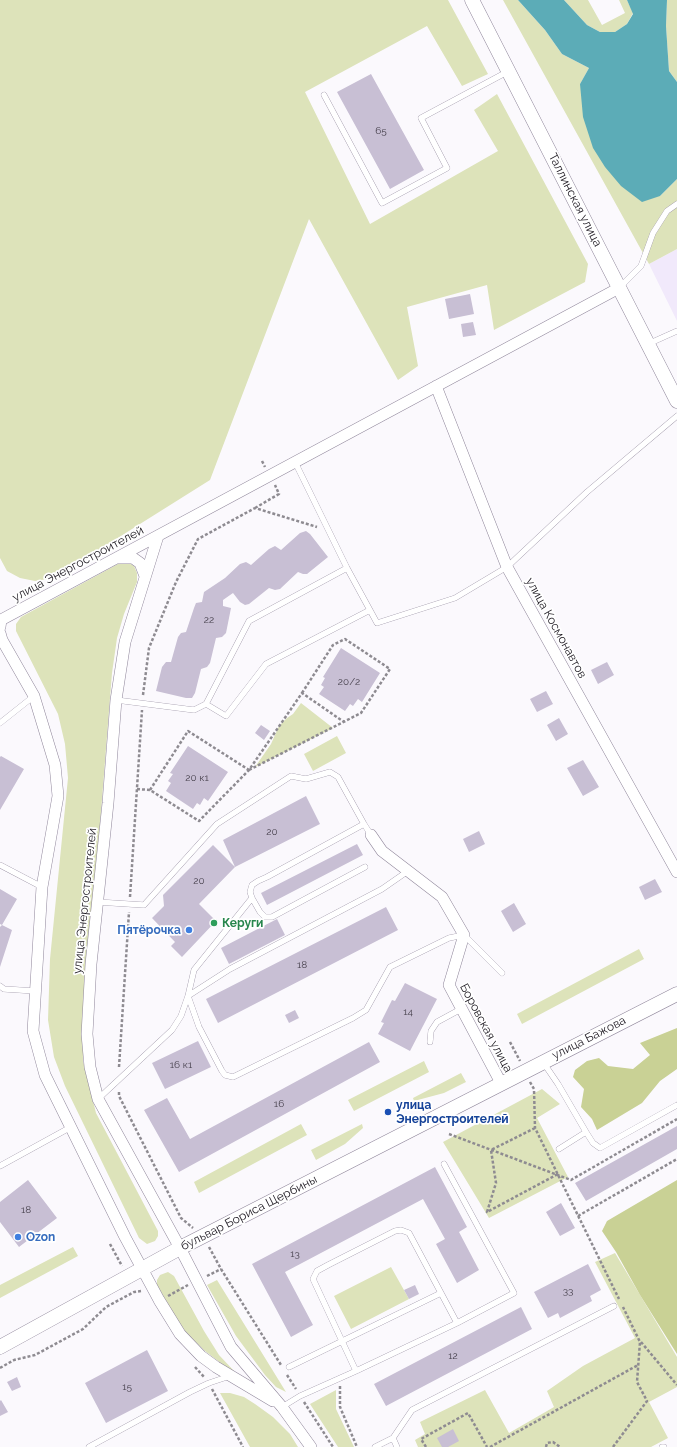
<!DOCTYPE html>
<meta charset="utf-8">
<style>
body{margin:0}
canvas{display:block;background:#fbf9fd}
</style>
<canvas width="677" height="1447"></canvas>
<script>
const context = document.querySelector('canvas').getContext('2d');
context.lineJoin = 'round';
function fill(path, color) { context.fillStyle = color; context.fill(path, 'evenodd'); }
const toPath = rows => new Path2D(rows.map(r => 'M' + r).join(''));
function trace(path, color, width, dash) { context.strokeStyle = color; context.lineWidth = width; context.lineCap = dash ? 'butt' : 'round'; context.setLineDash(dash || []); context.stroke(path); }
function drawText(font, color, halo, rows, align = 'center') {
  context.font = font + ' Raleway,sans-serif'; context.lineWidth = 3.5; context.setLineDash([]); context.textBaseline = 'middle'; context.strokeStyle = halo; context.fillStyle = color; for (const [text, x, y, turn = 0] of rows) {
    context.save(); context.translate(x, y); context.rotate((+turn || 0) * Math.PI / 180); context.textAlign = isNaN(turn) ? turn : align; if (halo) context.strokeText(text, 0, 0); context.fillText(text, 0, 0); context.restore();
  }
}
fill(toPath([
 [677,249,677,321,649,264]
]), '#f1e9fb');
fill(toPath([
 [0,0,448,0,488,74,462,86,427,26,305,92,370,224,498,151,474,110,497,94,588,264,585,282,494,330,487,285,407,307,418,366,398,380,309,219,210,480,54,578,35,581,20,578,7,571,0,558],
 [503,0,518,0,545,30,562,54,589,68,580,84,660,196,677,179,677,249,649,264],
 [564,0,588,0,602,25,625,13,619,0,627,0,633,13,627,24,615,32,600,32,587,25],
 [667,0,677,0,677,82,669,71,666,26],
 [127,562,134,566,137,573,137,582,124,614,117,638,112,673,83,1040,83,1061,96,1113,158,1231,158,1236,155,1241,147,1244,139,1238,65,1086,54,1057,48,1020,50,959,68,778,65,744,58,714,16,631,16,624,21,617,118,564],
 [301,703,333,728,255,767,271,744,279,726,287,718,293,714],
 [337,736,346,753,313,771,304,754],
 [639,949,644,959,522,1024,517,1014],
 [424,1061,429,1072,354,1111,348,1100],
 [461,1073,466,1082,444,1093,414,1101,413,1098],
 [542,1089,560,1104,537,1118,568,1177,489,1218,443,1142],
 [301,1124,307,1135,199,1193,194,1182],
 [362,1124,363,1128,345,1144,316,1160,311,1150],
 [73,1247,78,1256,0,1298,0,1285],
 [615,1253,677,1357,677,1387,649,1402,668,1438,651,1447,418,1447,415,1440,425,1434,420,1422,485,1390,509,1433,554,1407,547,1391,583,1366,635,1338,595,1262],
 [391,1267,409,1299,351,1329,334,1296],
 [168,1272,174,1276,204,1331,219,1355,235,1372,222,1364,205,1351,183,1330,157,1285,157,1280,160,1275],
 [217,1280,286,1392,276,1387,265,1375,236,1336,207,1285],
 [336,1390,336,1409,354,1447,338,1447,310,1404],
 [220,1393,230,1393,244,1397,255,1404,273,1417,290,1434,298,1447,250,1447]
]), '#dde3ba');
fill(toPath([
 [677,1028,677,1069,660,1081,642,1103,597,1130,592,1119,581,1107,584,1089,573,1077,575,1070,587,1061,599,1058,608,1066,633,1069,650,1055,640,1043],
 [677,1180,677,1354,640,1295,616,1252,602,1231,607,1221]
]), '#c9d195');
fill(toPath([
 [518,0,564,0,587,25,600,32,615,32,627,24,633,14,627,0,667,0,666,26,669,71,677,82,677,179,660,196,642,202,621,186,605,167,593,148,583,117,580,84,589,68,562,54,545,30]
]), '#5cacb7');
fill(toPath([
 [371,74,424,170,390,189,337,92],
 [470,294,474,314,449,319,445,299],
 [473,322,476,335,463,337,461,324],
 [306,531,310,534,328,557,307,574,303,574,298,572,280,589,275,590,269,588,249,604,245,605,240,602,233,593,223,600,223,606,231,608,226,633,222,637,216,638,210,663,207,667,201,669,195,693,192,698,186,698,156,691,162,667,166,662,171,662,178,637,181,633,186,632,194,608,196,603,202,602,204,592,225,578,240,564,246,562,251,565,269,549,275,546,281,550,300,533],
 [341,648,380,673,362,702,358,699,353,706,350,704,345,711,319,694,324,687,321,685,325,678,323,677],
 [607,662,614,675,598,684,591,670],
 [546,691,553,704,537,712,530,699],
 [559,718,568,734,556,741,547,725],
 [261,725,270,731,264,740,255,733],
 [188,746,228,772,208,801,204,798,200,805,197,803,193,809,166,791,171,783,168,781,173,774,170,773],
 [1,756,24,769,0,810,0,757],
 [583,760,599,787,583,796,567,768],
 [306,796,320,824,235,867,223,840],
 [479,831,485,844,469,852,463,839],
 [357,844,363,855,267,905,261,893],
 [213,845,235,867,199,904,216,921,182,957,171,946,175,942,152,918,164,906,163,895],
 [655,879,662,892,645,900,639,887],
 [0,889,17,899,2,925,0,924],
 [514,903,526,924,513,932,501,911],
 [386,907,398,930,218,1023,206,999],
 [277,919,285,935,229,964,221,948],
 [2,925,12,930,0,967,0,927],
 [405,983,437,999,410,1051,378,1034,384,1023,381,1022,392,1000,395,1001],
 [295,1010,299,1018,289,1023,285,1015],
 [198,1041,211,1067,165,1089,152,1063],
 [369,1042,380,1062,179,1172,144,1110,167,1098,190,1139],
 [677,1126,677,1149,586,1201,575,1183],
 [435,1167,467,1227,459,1232,479,1270,457,1283,436,1244,445,1239,423,1199,285,1272,313,1325,291,1337,252,1264],
 [28,1180,57,1218,19,1247,0,1222,0,1202],
 [561,1203,575,1228,560,1236,546,1212],
 [588,1264,601,1290,590,1296,592,1301,560,1318,558,1313,548,1318,534,1292],
 [415,1285,419,1294,409,1299,404,1290],
 [521,1307,532,1329,386,1406,374,1384],
 [147,1350,168,1391,106,1423,85,1383],
 [17,1377,21,1387,12,1391,7,1382],
 [1,1400,8,1412,0,1416,0,1401],
 [453,1429,459,1441,448,1447,442,1447,437,1438]
]), '#c8bfd4');
const service = toPath([
 [324,95,382,203,447,168,421,118,507,72],
 [620,287,641,266,653,233,667,211,677,204],
 [648,344,677,331],
 [295,462,347,568,377,623,455,598,507,567,587,492,677,416],
 [116,700,194,710,206,704,249,621,347,568],
 [206,704,226,716,266,664,370,610],
 [0,723,34,696],
 [364,824,267,877,258,881,252,885,250,892,252,898,260,912,265,917,272,917,365,867],
 [0,865,42,887],
 [97,902,144,905,217,824,291,776,306,779,330,772,338,777,364,824,371,835],
 [0,986,4,989,35,991],
 [188,996,230,969,382,889,408,871],
 [188,996,194,970,252,898],
 [430,1042,431,1031,437,1022,461,1009],
 [543,1062,558,1084,586,1132],
 [98,1099,172,1030,181,1016,188,996,199,1027,222,1071,225,1075,233,1077,353,1018,366,1010,390,967,449,938,464,935,502,973],
 [559,1149,586,1132,593,1143,600,1148,677,1105],
 [0,1166,71,1127],
 [289,1367,441,1293],
 [356,1371,313,1279,317,1271,328,1265,395,1231,401,1230,409,1233,457,1323],
 [282,1407,300,1396,356,1371,457,1323,514,1293,444,1164],
 [393,1438,397,1447],
 [89,1447,190,1392,209,1383,230,1376],
 [375,1447,393,1438,412,1410,614,1306],
 [662,1447,664,1447]
]);
const minor = toPath([
 [436,386,507,567,677,872],
 [158,536,125,642,116,700,108,803,91,964,87,1034,90,1067,98,1099,180,1248,231,1347,282,1407,311,1447],
 [119,558,133,558,140,563,145,576],
 [0,627,1,620,619,288],
 [0,633,2,640,34,696,55,765,58,796,42,887,33,1031,45,1075,125,1237,159,1300,180,1334,201,1356,216,1367,273,1401],
 [371,835,382,851,442,897,464,935,449,985,501,1083]
]);
const tertiary = toPath([
 [472,0,677,401],
 [0,1347,180,1248,677,994]
]);
trace(service, '#90879b', 6);
trace(minor, '#90879b', 12);
trace(tertiary, '#90879b', 15);
trace(toPath([
 [262,461,265,467],
 [255,508,279,494,275,485],
 [143,695,149,648,176,582,198,539,255,508,317,527],
 [249,770,361,713,390,669,345,639,333,645,302,693],
 [137,789,150,790,199,821,249,770,302,693,344,722],
 [150,790,188,731,249,770],
 [130,897,142,710],
 [510,1042,520,1061],
 [119,1067,129,912],
 [530,1082,534,1089,535,1128,619,1299],
 [119,1092,119,1096,181,1218,193,1228],
 [535,1128,491,1150,496,1183,487,1212,558,1174],
 [449,1134,571,1180,677,1119],
 [578,1216,677,1159],
 [110,1244,122,1266],
 [209,1247,221,1269,281,1365],
 [207,1276,221,1269],
 [168,1296,188,1285],
 [641,1342,677,1385],
 [195,1367,204,1377],
 [0,1368,14,1360,35,1355,83,1329,106,1307,134,1292,141,1291],
 [287,1375,296,1389],
 [340,1386,340,1407,357,1447],
 [212,1389,243,1447],
 [304,1402,333,1447],
 [426,1447,421,1439,468,1413,487,1447],
 [490,1447,638,1365],
 [546,1447,547,1443,553,1442,560,1447],
 [613,1447,647,1401,637,1382,640,1342,623,1307]
]), '#8e8b91', 2.5, [3, 2]);
trace(service, '#fff', 5.5);
trace(minor, '#fff', 11);
trace(tertiary, '#fff', 14);
for (const [x, y, r, color] of [
 [214,923,4,"#2e9e5b"],
 [189,930,4,"#3f7fe0"],
 [388,1112,4,"#1a4fb4"],
 [18,1237,4,"#3f7fe0"]
]) { const dot = new Path2D(); dot.arc(x, y, r, 0, 2 * Math.PI); context.fillStyle = color; context.fill(dot); trace(dot, '#fff', 1.5); }
drawText('10px', '#48424e', null, [
 ["65",381,131],
 ["22",209,620],
 ["20/2",349,682],
 ["20 к1",197,778],
 ["20",272,832],
 ["20",199,881],
 ["18",302,965],
 ["14",408,1012],
 ["16 к1",181,1065],
 ["16",279,1104],
 ["18",26,1210],
 ["13",295,1254],
 ["33",568,1291],
 ["12",453,1356],
 ["15",127,1387]
]);
drawText('12px', '#1d1921', '#fff', [
 ["Таллинская улица",575,200,63],
 ["улица Энергостроителей",78,564,-28],
 ["улица Космонавтов",556,628,61],
 ["улица Энергостроителей",85,901,-84],
 ["Боровская улица",486,1028,62],
 ["улица Бажова",589,1038,-27],
 ["бульвар Бориса Щербины",249,1213,-27]
]);
drawText('bold 12px', '#27864d', '#fff', [
 ["Керуги",222,923]
], 'left');
drawText('bold 12px', '#366cbe', '#fff', [
 ["Пятёрочка",181,930],
 ["Ozon",26,1237,"left"]
], 'right');
drawText('bold 12px', '#164399', '#fff', [
 ["улица",396,1105],
 ["Энергостроителей",396,1119]
], 'left');
</script>
